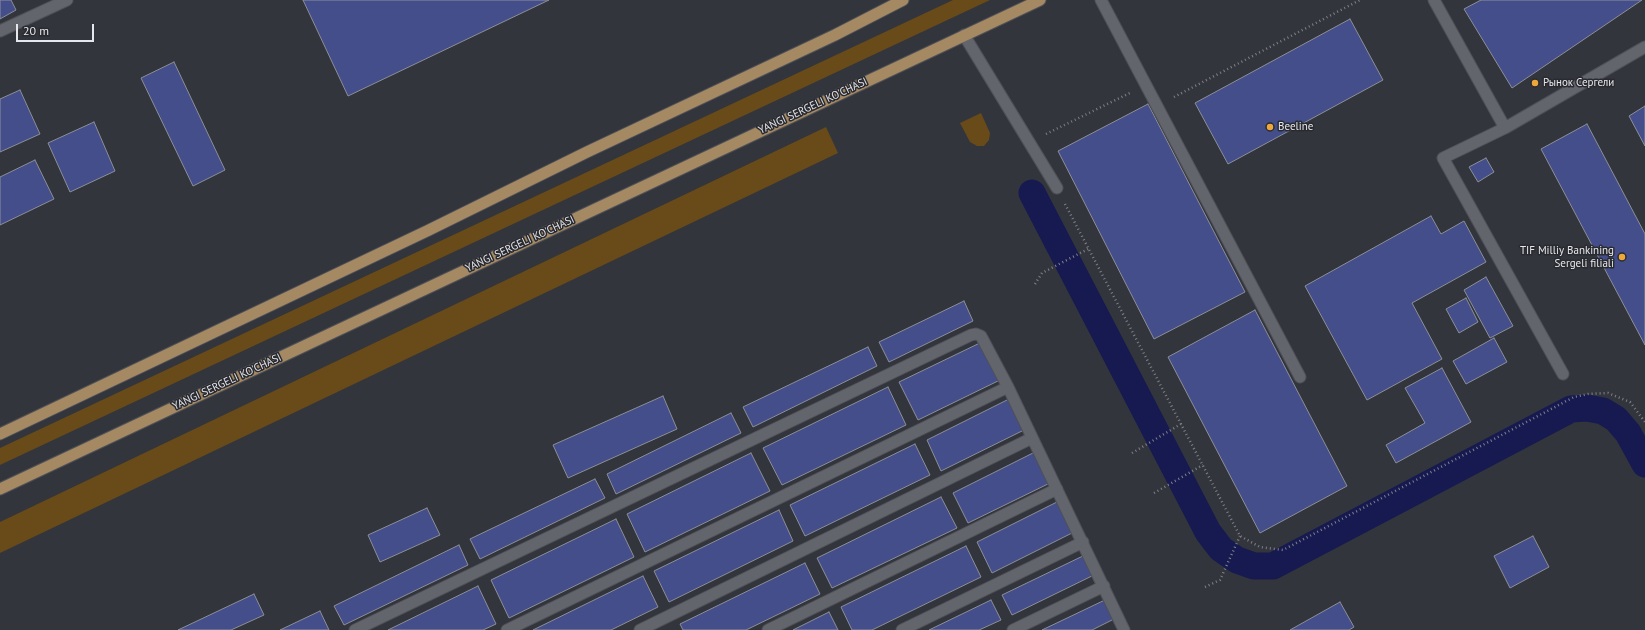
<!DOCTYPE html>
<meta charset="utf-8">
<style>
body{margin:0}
#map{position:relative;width:1645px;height:630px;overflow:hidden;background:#33353c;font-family:"PT Sans",sans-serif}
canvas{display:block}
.scale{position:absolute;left:16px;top:24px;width:78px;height:18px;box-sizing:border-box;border:2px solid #e6e7ec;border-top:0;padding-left:5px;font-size:12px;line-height:14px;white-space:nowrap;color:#e6e7ec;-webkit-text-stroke:3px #292b31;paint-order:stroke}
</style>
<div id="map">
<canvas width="1645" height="630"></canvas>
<div class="scale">20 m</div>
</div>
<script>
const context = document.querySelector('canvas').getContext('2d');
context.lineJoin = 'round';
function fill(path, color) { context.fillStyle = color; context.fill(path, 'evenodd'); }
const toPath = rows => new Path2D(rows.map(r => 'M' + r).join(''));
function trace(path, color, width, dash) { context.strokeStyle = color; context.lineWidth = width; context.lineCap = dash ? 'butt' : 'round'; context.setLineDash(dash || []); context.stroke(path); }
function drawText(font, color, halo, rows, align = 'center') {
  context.font = font + ' "PT Sans",sans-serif'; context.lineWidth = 3; context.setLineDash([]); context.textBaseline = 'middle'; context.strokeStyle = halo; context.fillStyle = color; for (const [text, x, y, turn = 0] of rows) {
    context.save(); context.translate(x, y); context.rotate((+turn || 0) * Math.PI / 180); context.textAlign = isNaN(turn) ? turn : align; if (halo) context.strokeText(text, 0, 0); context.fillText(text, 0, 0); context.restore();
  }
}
fill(toPath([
 [953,0,990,0,0,465,0,448],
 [981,113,990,133,989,140,984,146,977,146,970,142,960,123],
 [826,127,838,153,0,553,0,522]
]), '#694a19');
trace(toPath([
 [1032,193,1208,532,1221,549,1237,560,1254,566,1273,566,1571,409,1587,408,1603,411,1616,419,1628,433,1645,464]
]), '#161a51', 27);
const building = toPath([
 [0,0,11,0,16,10,0,19,0,0],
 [303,0,549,0,348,96,303,0],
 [1481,0,1642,0,1512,88,1464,9,1481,0],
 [1350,19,1383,80,1228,164,1195,103,1350,19],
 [174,62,225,170,193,186,141,78,174,62],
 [20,90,40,134,0,152,0,99,20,90],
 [1148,104,1245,292,1154,339,1058,151,1148,104],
 [1645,106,1645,146,1629,116,1645,106],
 [94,122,115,171,70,192,48,143,94,122],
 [1587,124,1645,234,1645,345,1541,149,1587,124],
 [1486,158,1494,172,1478,182,1469,167,1486,158],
 [35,160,54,199,0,225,0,177,35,160],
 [1431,216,1441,234,1464,221,1486,262,1412,303,1442,359,1367,400,1305,286,1431,216],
 [1486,277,1513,326,1490,338,1464,290,1486,277],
 [1466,298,1478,322,1459,333,1446,309,1466,298],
 [964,301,973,321,889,362,879,342,964,301],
 [1255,310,1347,486,1260,533,1168,357,1255,310],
 [1494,338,1507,362,1466,384,1453,361,1494,338],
 [984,341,1002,379,918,420,899,382,984,341],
 [868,347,877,366,753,427,743,407,868,347],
 [1442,368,1471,422,1396,463,1386,445,1425,423,1405,388,1442,368],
 [888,387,906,425,782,485,763,448,888,387],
 [663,396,677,429,568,478,553,445,663,396],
 [1011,398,1026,429,941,471,927,440,1011,398],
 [731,413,741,433,616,494,607,474,731,413],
 [915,444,930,475,805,536,790,505,915,444],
 [1037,451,1052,482,968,523,953,493,1037,451],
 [751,453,770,491,645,552,627,514,751,453],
 [595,479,605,498,480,559,470,539,595,479],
 [941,497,957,528,832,588,817,558,941,497],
 [1061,500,1076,531,992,573,977,542,1061,500],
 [427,508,440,535,380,562,368,535,427,508],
 [779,510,793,541,669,602,654,571,779,510],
 [616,519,634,557,509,618,491,580,616,519],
 [1533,536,1549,567,1510,588,1494,556,1533,536],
 [459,545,468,565,344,625,334,606,459,545],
 [966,546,981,577,872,630,852,630,841,607,966,546],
 [1087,554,1096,574,1012,615,1002,595,1087,554],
 [805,563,820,594,746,630,683,630,680,624,805,563],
 [643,576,658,607,611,630,533,630,643,576],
 [478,586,496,624,483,630,388,630,478,586],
 [254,594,264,615,231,630,178,630,254,594],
 [1107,599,1116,618,1092,630,1042,630,1107,599],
 [991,600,1001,620,979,630,929,630,991,600],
 [1340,602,1354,627,1349,630,1290,630,1340,602],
 [320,611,329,630,280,630,320,611],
 [829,612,838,630,793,630,829,612]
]);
fill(building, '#434e8a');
trace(building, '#8d8f97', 1);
const service = toPath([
 [1101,0,1300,377],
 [1434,0,1505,128],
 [964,35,1057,188],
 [1563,374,1443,158,1505,128,1645,47],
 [355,630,971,335,976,334,981,336,1008,387,1124,630],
 [507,630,1008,387],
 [640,630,1032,438],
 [768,630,1057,489],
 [902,630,1083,542],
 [1013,630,1104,586]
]);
const minor = toPath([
 [0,31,67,0]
]);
const primary = toPath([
 [0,434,429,230,587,152,835,35,903,0],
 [0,489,1040,0]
]);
trace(service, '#505157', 13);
trace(minor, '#505157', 13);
trace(primary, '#505157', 13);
trace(toPath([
 [1174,97,1360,0],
 [1046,134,1130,93],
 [1065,204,1240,536,1260,547,1283,550,1574,397,1588,394,1608,393,1630,402,1645,422],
 [1035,284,1042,273,1088,249],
 [1132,453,1181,424],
 [1154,493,1203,465],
 [1205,587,1220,580,1240,536]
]), '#808187', 2.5, [1, 3]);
trace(service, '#63656d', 11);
trace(minor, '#63656d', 11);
trace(primary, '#a58963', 11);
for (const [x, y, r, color] of [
 [1535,83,4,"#eda83b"],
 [1270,127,4,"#eda83b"],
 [1622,257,4,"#eda83b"]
]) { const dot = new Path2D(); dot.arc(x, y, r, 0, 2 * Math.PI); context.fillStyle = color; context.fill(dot); trace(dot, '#292b31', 1.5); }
drawText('11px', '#e6e7ec', '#292b31', [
 ["Рынок Сергели",1543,83],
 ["Beeline",1278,127],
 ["TIF Milliy Bankining",1614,251,"right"],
 ["Sergeli filiali",1614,264,"right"]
], 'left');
drawText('11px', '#e6e7ec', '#292b31', [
 ["YANGI SERGELI KO'CHASI",813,106,-25],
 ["YANGI SERGELI KO'CHASI",520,244,-25],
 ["YANGI SERGELI KO'CHASI",227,382,-25]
]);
</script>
